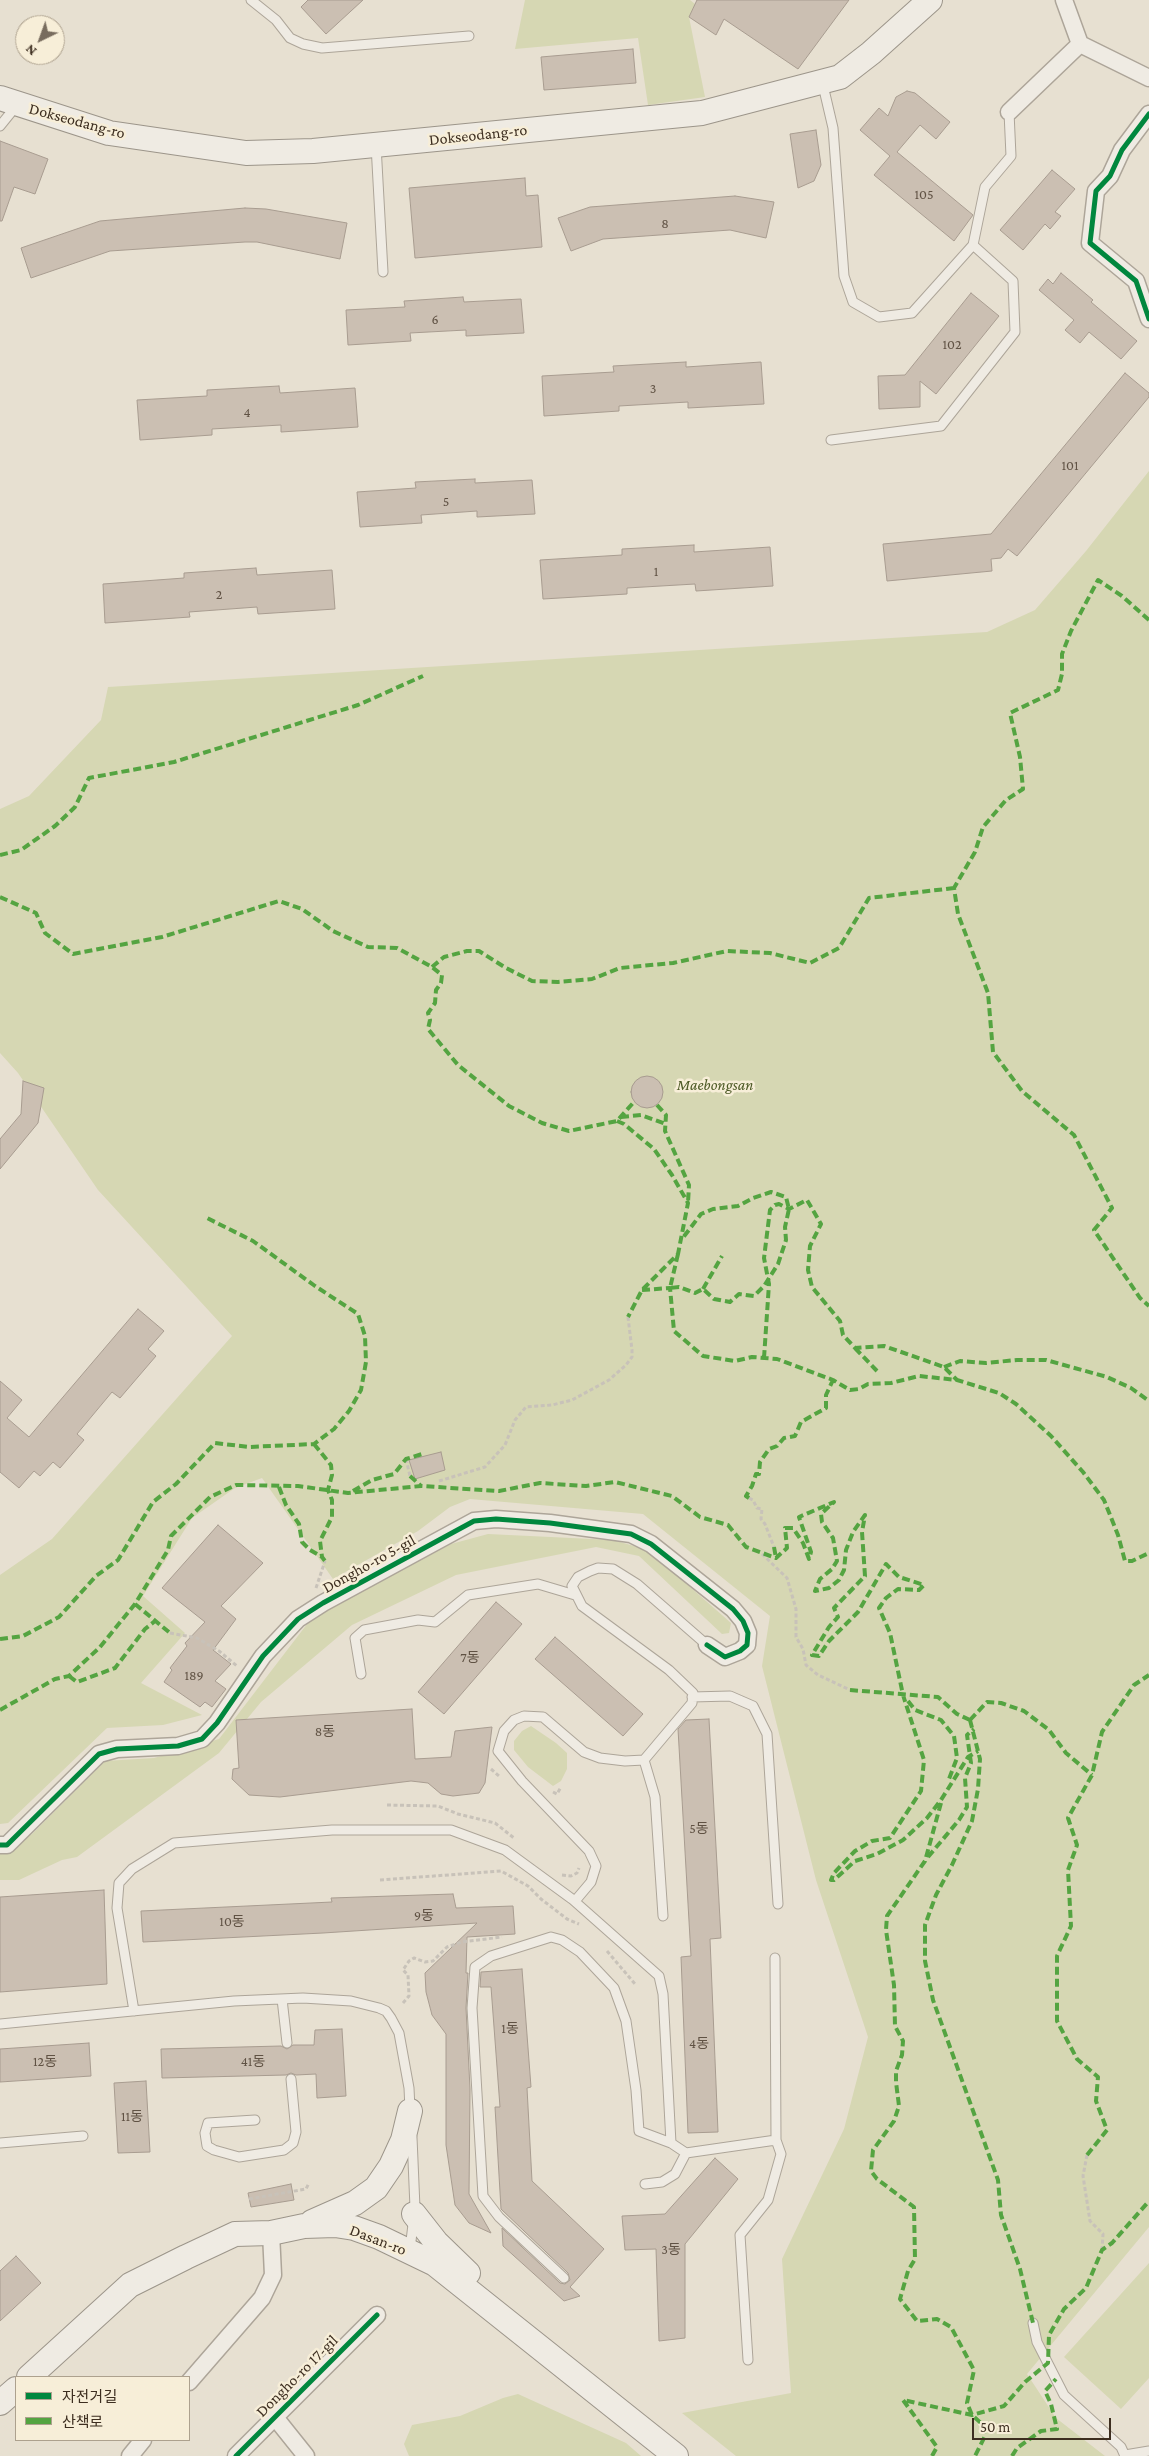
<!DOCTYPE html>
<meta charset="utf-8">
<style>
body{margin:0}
#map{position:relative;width:1149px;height:2456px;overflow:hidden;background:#e7e0d1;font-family:"Crimson Pro","Noto Sans KR",serif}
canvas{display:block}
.legend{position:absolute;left:15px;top:2376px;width:175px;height:65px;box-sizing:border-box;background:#f7eed8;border:1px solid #ada18e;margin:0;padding:6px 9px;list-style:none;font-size:15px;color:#3d2e20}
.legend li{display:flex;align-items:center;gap:10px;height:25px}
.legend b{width:25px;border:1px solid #ada18e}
.north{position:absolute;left:15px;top:15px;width:50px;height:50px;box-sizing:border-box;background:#f7eed8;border:1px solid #ada18e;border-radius:50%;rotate:222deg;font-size:14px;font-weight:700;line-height:20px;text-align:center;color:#3d2e20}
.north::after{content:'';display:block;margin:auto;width:18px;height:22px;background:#786c5e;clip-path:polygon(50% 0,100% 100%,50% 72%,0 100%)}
.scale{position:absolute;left:972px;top:2418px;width:139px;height:22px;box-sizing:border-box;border:2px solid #3d2e20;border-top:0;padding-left:6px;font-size:15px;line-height:18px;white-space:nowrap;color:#3d2e20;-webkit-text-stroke:4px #f7eed8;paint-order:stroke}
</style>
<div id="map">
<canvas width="1149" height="2456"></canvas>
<ul class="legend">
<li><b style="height:6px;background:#00873e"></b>자전거길</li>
<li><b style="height:6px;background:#54a441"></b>산책로</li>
</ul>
<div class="north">N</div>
<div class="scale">50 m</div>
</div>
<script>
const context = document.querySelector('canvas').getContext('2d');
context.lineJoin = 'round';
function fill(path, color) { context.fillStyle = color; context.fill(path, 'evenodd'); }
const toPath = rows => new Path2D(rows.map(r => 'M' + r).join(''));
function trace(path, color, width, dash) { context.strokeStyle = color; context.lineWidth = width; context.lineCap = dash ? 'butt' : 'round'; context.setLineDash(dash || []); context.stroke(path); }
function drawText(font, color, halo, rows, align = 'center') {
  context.font = font + ' "Crimson Pro","Noto Sans KR",serif'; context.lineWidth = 5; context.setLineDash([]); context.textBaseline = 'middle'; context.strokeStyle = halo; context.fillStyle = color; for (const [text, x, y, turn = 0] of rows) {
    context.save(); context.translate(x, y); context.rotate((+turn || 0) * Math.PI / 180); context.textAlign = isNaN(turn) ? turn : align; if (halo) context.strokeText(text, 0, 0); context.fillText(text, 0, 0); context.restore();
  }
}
fill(toPath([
 [525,0,690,0,695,4,689,17,705,97,648,105,638,38,515,49],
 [1149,471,1149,2227,1027,2374,1056,2418,1105,2456,736,2456,682,2413,791,2393,782,2259,844,2129,868,2037,816,1880,762,1666,770,1616,643,1514,470,1499,450,1507,418,1531,333,1579,262,1478,235,1488,192,1518,143,1596,185,1633,141,1683,202,1715,163,1725,107,1728,8,1823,0,1824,0,1575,52,1539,232,1336,98,1190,18,1073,0,1053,0,809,29,796,101,720,108,687,987,632,1035,610,1086,551],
 [488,1534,613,1540,648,1550,731,1623,729,1633,722,1634,639,1556,596,1547,456,1575,352,1625,261,1702,219,1753,77,1857,62,1860,19,1880,0,1880,0,1853,32,1834,105,1761,154,1758,219,1739,314,1615,451,1544],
 [531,1726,556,1743,567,1753,567,1769,561,1781,553,1786,528,1767,514,1750,514,1741,522,1731],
 [1149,2263,1149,2378,1121,2409,1064,2357],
 [518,2394,626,2443,641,2456,409,2456,404,2444,412,2425,460,2416,503,2398]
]), '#d6d7b3');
const building = toPath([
 [308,0,363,0,326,34,301,7,308,0],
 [697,0,849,0,798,69,724,19,716,35,689,17,697,0],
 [633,49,636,83,544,90,541,57,633,49],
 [907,91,915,93,950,122,936,139,920,125,897,152,973,215,954,241,874,175,890,156,860,130,879,108,888,116,896,97,907,91],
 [816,130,821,165,814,181,798,188,790,134,816,130],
 [0,141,48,159,35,194,14,187,2,221,0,221,0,141],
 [1052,170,1075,189,1055,212,1061,216,1050,229,1045,224,1023,250,1000,230,1052,170],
 [525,178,526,196,538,195,542,247,415,258,409,188,525,178],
 [735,196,774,202,766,238,730,230,603,239,571,251,558,218,590,207,735,196],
 [245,208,266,209,347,223,340,259,257,242,245,242,110,251,31,278,21,248,100,221,245,208],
 [1061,273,1093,300,1091,302,1137,341,1121,359,1089,332,1080,343,1065,330,1074,320,1039,290,1048,279,1053,284,1061,273],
 [971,293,999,316,936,394,920,381,920,407,879,409,878,376,905,375,971,293],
 [463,297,464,302,521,299,524,333,466,336,466,330,410,333,411,341,348,345,346,310,405,307,404,301,463,297],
 [686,362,686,367,761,362,764,404,688,408,688,402,619,406,619,411,544,416,542,376,614,372,613,366,686,362],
 [1125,373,1149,393,1149,397,1017,556,1008,549,1001,558,991,559,992,571,887,581,883,544,991,534,1125,373],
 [279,386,280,393,355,388,358,427,281,432,281,425,212,429,212,435,140,440,137,400,207,396,207,390,279,386],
 [475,479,475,483,532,480,535,514,477,517,477,511,421,515,422,523,360,527,357,492,416,488,415,482,475,479],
 [694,545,694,552,770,547,773,586,696,591,695,584,627,588,627,594,543,599,540,560,622,555,622,549,694,545],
 [256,568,257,575,332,570,335,609,258,614,257,607,189,612,190,617,105,623,103,584,184,578,184,573,256,568],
 '631 1092a16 16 0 1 1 32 0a16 16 0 1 1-32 0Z',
 [23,1081,44,1088,38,1123,0,1169,0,1139,21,1114,23,1081],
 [138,1309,164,1331,148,1349,156,1356,120,1398,112,1392,77,1434,84,1440,60,1468,53,1462,40,1476,34,1471,19,1488,0,1472,0,1381,22,1400,7,1418,29,1437,138,1309],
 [441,1452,445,1470,415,1479,409,1460,441,1452],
 [218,1525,263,1563,221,1606,236,1619,213,1650,231,1664,215,1681,226,1689,212,1707,205,1702,200,1707,164,1682,172,1670,170,1668,187,1646,185,1643,205,1622,162,1588,218,1525],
 [496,1602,522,1624,444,1714,418,1692,496,1602],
 [555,1637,643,1714,623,1736,535,1659,555,1637],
 [412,1709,415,1759,451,1757,455,1731,492,1727,485,1783,479,1793,453,1796,441,1794,428,1783,411,1781,280,1797,249,1795,232,1779,233,1769,239,1768,236,1720,412,1709],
 [709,1719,721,1938,710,1939,718,2132,688,2133,681,1957,691,1956,678,1729,686,1720,709,1719],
 [104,1890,107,1984,0,1992,0,1897,104,1890],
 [453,1894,456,1908,513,1906,515,1934,467,1937,466,1973,468,1973,466,2008,470,2089,469,2194,491,2233,469,2223,455,2205,446,2145,446,2034,432,2015,426,1992,425,1973,477,1923,323,1933,143,1942,141,1911,332,1902,331,1898,453,1894],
 [522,1969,531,2087,527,2088,532,2181,604,2249,570,2287,580,2296,564,2301,503,2246,502,2228,560,2283,565,2284,570,2280,568,2273,501,2209,495,2107,500,2107,491,1987,480,1987,481,1972,522,1969],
 [342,2029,346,2096,317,2098,316,2074,296,2075,291,2073,286,2075,162,2078,161,2049,281,2046,287,2049,293,2045,314,2045,315,2030,342,2029],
 [89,2043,91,2076,0,2082,0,2049,89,2043],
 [146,2081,150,2152,118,2153,114,2083,146,2081],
 [715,2158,738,2179,685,2244,685,2338,659,2341,656,2249,625,2250,622,2216,665,2214,715,2158],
 [291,2184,294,2200,251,2207,248,2193,291,2184],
 [16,2256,41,2283,0,2321,0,2271,16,2256]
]);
fill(building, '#cbbfb2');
trace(building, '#a89c90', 1);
const service = toPath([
 [251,0,276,20,290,38,303,44,322,48,469,36],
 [822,81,833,128,844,276,853,302,879,317,912,313,973,245,985,187,1011,156,1009,112],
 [0,126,17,105],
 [376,145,383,272],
 [831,440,941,426,1015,332,1013,281,973,245],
 [361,1674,355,1638,364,1630,418,1620,435,1622,468,1595,538,1584,575,1595],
 [692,1697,730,1696,753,1706,767,1734,778,1904],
 [644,1760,655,1797,663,1916],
 [575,1901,591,1882,596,1866,589,1851,522,1781,498,1751,504,1731,514,1720,524,1716,543,1717,584,1752,600,1758,625,1761,644,1760,692,1703,693,1693,669,1670,582,1606,572,1586,578,1577,590,1571,598,1568,613,1569,637,1584,707,1645],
 [282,1999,287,2043],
 [134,2011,117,1908,119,1883,132,1869,174,1843,332,1830,451,1830,505,1850,572,1899,659,1976,663,1994,671,2143,639,2131,636,2090,626,2021,614,1988,580,1952,562,1940,551,1937,491,1956,475,1967,472,2008,483,2196,499,2217,564,2278],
 [0,2024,234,2001,303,1998,351,2001,379,2008,386,2011,391,2018,399,2033,409,2088,410,2109],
 [255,2120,208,2123,205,2133,207,2146,214,2150,239,2157,284,2150,293,2143,296,2132,291,2079],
 [0,2143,83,2136],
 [671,2143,686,2153,776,2140],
 [645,2184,662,2182,675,2174,686,2153],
 [410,2249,415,2208,412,2137],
 [1033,2323,1037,2342,1064,2395,1121,2447,1125,2456],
 [748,2360,740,2235,768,2200,781,2154,776,2140,775,1958],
 [1125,2455,1149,2451]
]);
const minor = toPath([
 [1064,0,1080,44,1149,78],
 [1009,112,1080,44],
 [1149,114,1122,150,1110,176,1096,191,1090,243,1136,281,1149,319],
 [0,1845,7,1845,99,1754,117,1749,178,1746,202,1739,217,1723,263,1656,298,1619,323,1603,474,1521,496,1519,550,1523,631,1534,651,1544,733,1609,743,1621,748,1633,747,1645,740,1651,725,1657,707,1645],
 [189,2382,262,2298,273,2275,271,2233],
 [274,2416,306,2456],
 [130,2456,143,2440],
 [236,2456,377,2315]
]);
const secondary = toPath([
 [0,98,109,133,246,153,313,151,702,113,840,77,871,53,930,0],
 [414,2214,436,2242,468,2273],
 [312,2222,355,2203,376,2188,391,2166,403,2140,410,2111],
 [29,2377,130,2285,186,2257,235,2234,271,2233,304,2226,335,2225,354,2228,379,2237,435,2264,676,2456],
 [0,2403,16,2389]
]);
trace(service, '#ada599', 11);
trace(minor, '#ada599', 19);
trace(secondary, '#9c958a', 26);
trace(toPath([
 [406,1459,410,1476],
 [439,1481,485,1467,505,1445,515,1420,526,1407,552,1405,572,1400,609,1380,626,1365,632,1357,632,1350,628,1317],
 [749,1498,753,1500,757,1508,762,1509,761,1519,765,1524,774,1547],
 [762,1554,787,1578,796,1609,796,1637,803,1649,806,1665,818,1675,850,1690],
 [316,1588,325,1561],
 [170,1633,197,1638,219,1651,237,1666],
 [491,1769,499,1776],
 [553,1792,557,1794,561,1787],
 [387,1805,438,1806,458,1814,495,1823,514,1838],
 [562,1875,571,1876,577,1873,579,1868],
 [380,1880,501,1871,528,1886,541,1899,567,1919,579,1924],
 [607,1951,635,1984],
 [403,2003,409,1996,408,1975,403,1970,409,1961,414,1958,425,1962,433,1961,447,1947,462,1942,502,1937],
 [1087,2155,1083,2176,1090,2221,1103,2234,1102,2250],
 [249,2199,306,2189,309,2183]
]), '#c8c2b9', 3, [4, 2.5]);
trace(service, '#efebe3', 9);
trace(minor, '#efebe3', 16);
trace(secondary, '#efebe3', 24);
trace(toPath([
 [1149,620,1122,596,1098,580,1071,631,1062,654,1062,674,1058,690,1010,713,1020,757,1023,789,1006,800,983,827,975,852,954,888,958,914,988,993,993,1052,1022,1091,1074,1135,1112,1208,1094,1230,1140,1298,1149,1306],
 [0,855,21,850,55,826,75,807,89,778,174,762,358,705,423,676],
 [0,897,36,913,45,933,73,954,162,937,279,901,302,909,333,931,368,947,397,948,432,967,442,975,441,983,436,990,435,1003,428,1013,430,1020,428,1029,458,1065,509,1106,542,1123,569,1131,617,1121,633,1103],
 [432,967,444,957,467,951,479,951,506,968,532,981,558,982,592,979,620,968,673,963,727,951,770,953,810,963,839,948,869,898,954,888],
 [657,1105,666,1115,665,1131,689,1185,688,1203],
 [621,1117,641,1115,666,1124],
 [617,1121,624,1124,654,1149,672,1175,688,1203,678,1254,642,1290,628,1317],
 [678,1254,670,1288,679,1287,695,1293,703,1289,714,1299,730,1302,739,1294,754,1296,764,1286,778,1264,786,1240,785,1227,789,1209,786,1197,771,1192,753,1198,738,1206,713,1209,701,1214,682,1239],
 [703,1289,722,1256],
 [642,1290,670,1288,674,1331,703,1356,735,1361,752,1357,777,1359,833,1380,850,1390,859,1389,868,1384,891,1383,919,1376,957,1380,999,1393,1016,1404,1051,1436,1083,1472,1104,1500,1118,1535,1125,1561,1132,1561,1149,1553],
 [855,1348,877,1371],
 [764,1358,769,1284,764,1258,770,1210,775,1205,779,1204,789,1209,807,1200,821,1224,810,1246,808,1270,812,1287,840,1321,843,1335,855,1348,884,1346,944,1367,957,1380],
 [944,1367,960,1361,986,1363,1017,1360,1046,1360,1107,1377,1131,1388,1149,1401],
 [314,1444,331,1465,332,1475,328,1490,332,1500,332,1517,320,1541,322,1557,325,1561],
 [410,1476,421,1486],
 [279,1487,286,1505,299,1524,302,1542,310,1550,322,1557],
 [353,1491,372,1480,394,1474,406,1459,422,1454],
 [749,1498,746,1496,752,1486,756,1474,759,1474,760,1462,769,1449,777,1446,784,1438,795,1436,801,1422,826,1408,826,1395,833,1380],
 [774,1547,776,1558],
 [135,1604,170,1633],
 [0,1639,23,1636,59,1617,96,1576,118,1560,153,1502,176,1484,215,1443,249,1447,314,1444,334,1429,349,1411,361,1390,366,1362,365,1336,358,1314,315,1286,253,1241,207,1218],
 [69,1676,77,1682,115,1668,145,1629,155,1621],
 [850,1690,938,1697,957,1714,970,1720],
 [908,1701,915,1710,941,1720,954,1736,957,1758,949,1779],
 [0,1710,55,1679,69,1676,100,1647,135,1604,168,1550,171,1536,210,1497,236,1485,298,1486,348,1493,421,1486,499,1491,540,1483,586,1486,615,1482,672,1496,700,1517,728,1525,746,1547,776,1558,787,1548,785,1528,793,1528,803,1543,809,1559,811,1552,799,1517,834,1502,821,1514,822,1522,833,1538,837,1561,832,1569,820,1579,815,1591,829,1588,839,1580,844,1570,846,1550,853,1532,865,1515,862,1532,865,1576,834,1608,838,1617,829,1627,812,1655,819,1656,829,1641,858,1612,886,1564,899,1577,924,1585,919,1590,898,1589,886,1598,879,1608,890,1633,903,1695,924,1760,921,1791,890,1838,872,1841,855,1851,834,1873,831,1880,834,1880,855,1861,877,1854,903,1840,927,1818,941,1800,968,1757,978,1751],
 [970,1720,980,1759,978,1789,972,1821,952,1865,936,1895,925,1925,925,1961,933,2000,998,2180,1001,2215,1020,2269,1033,2323],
 [970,1720,987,1702,1001,1703,1024,1711,1049,1730,1066,1753,1092,1775],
 [941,1803,925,1861,887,1916,886,1930,894,1985,895,2026,903,2041,902,2055,896,2071,896,2082,899,2106,894,2121,873,2150,871,2171,877,2179,914,2207,915,2259,908,2271,900,2299,917,2321,937,2319,951,2327,974,2370,967,2403,972,2415,982,2424,985,2436,975,2456],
 [928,1857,959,1820,967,1807,965,1778,971,1763,967,1735,974,1729],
 [1087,2155,1107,2130,1096,2101,1098,2077,1077,2059,1057,2021,1057,1956,1071,1926,1068,1870,1077,1845,1068,1818,1092,1775,1102,1732,1134,1685,1149,1675],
 [932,2456,937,2447,903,2400,972,2415,1004,2406,1025,2382,1048,2363,1049,2335,1064,2309,1086,2288,1102,2250,1112,2243,1149,2201],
 [1012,2456,1017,2448,1041,2431,1057,2429,1051,2404,1045,2391,1056,2379]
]), '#54a441', 4, [8, 4]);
trace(toPath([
 [1149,114,1122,150,1110,176,1096,191,1090,243,1136,281,1149,319],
 [0,1845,7,1845,99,1754,117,1749,178,1746,202,1739,217,1723,263,1656,298,1619,323,1603,474,1521,496,1519,550,1523,631,1534,651,1544,733,1609,743,1621,748,1633,747,1645,740,1651,725,1657,707,1645],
 [236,2456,377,2315]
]), '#00873e', 5);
drawText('14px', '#605244', null, [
 ["105",924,195],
 ["8",665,224],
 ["6",435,320],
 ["102",952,345],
 ["3",653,389],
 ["4",247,413],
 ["101",1070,466],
 ["5",446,502],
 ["1",656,572],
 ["2",219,595],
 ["7동",470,1658],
 ["189",194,1676],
 ["8동",325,1732],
 ["5동",699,1829],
 ["9동",424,1916],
 ["10동",232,1922],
 ["1동",510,2029],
 ["4동",699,2044],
 ["12동",45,2062],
 ["41동",253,2062],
 ["11동",132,2117],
 ["3동",671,2250]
]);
drawText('16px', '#3d2e20', '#f7eed8', [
 ["Dokseodang-ro",77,121,15],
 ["Dokseodang-ro",478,135,-6],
 ["Dongho-ro 5-gil",369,1564,-29],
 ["Dasan-ro",378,2240,21],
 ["Dongho-ro 17-gil",297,2376,-45]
]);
drawText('italic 16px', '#4d5a26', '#f7eed8', [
 ["Maebongsan",715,1085]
]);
</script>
